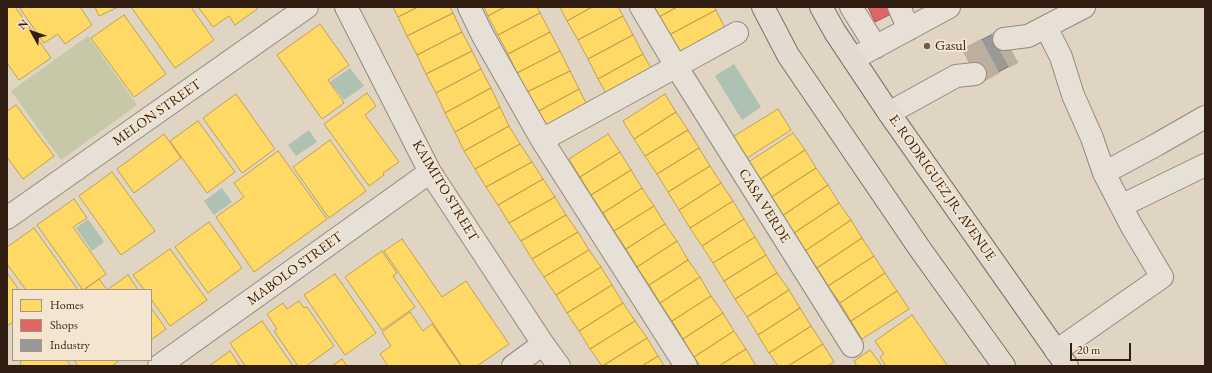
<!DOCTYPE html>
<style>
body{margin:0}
#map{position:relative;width:1212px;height:373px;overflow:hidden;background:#e0d4c2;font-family:"EB Garamond",serif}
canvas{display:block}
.frame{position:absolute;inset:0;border:8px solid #311d12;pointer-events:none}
.legend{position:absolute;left:12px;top:289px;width:140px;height:72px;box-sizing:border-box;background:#f3e5cf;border:1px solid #a59583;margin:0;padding:5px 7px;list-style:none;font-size:12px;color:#311d12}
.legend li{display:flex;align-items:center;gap:8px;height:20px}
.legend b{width:20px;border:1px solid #a59583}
.north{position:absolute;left:12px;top:12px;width:40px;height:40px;-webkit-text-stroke:3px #f3e5cf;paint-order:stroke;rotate:310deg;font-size:11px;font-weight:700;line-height:16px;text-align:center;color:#311d12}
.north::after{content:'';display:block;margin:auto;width:14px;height:18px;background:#311d12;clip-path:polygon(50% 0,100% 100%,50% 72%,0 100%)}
.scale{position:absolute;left:1070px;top:343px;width:61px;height:18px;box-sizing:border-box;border:2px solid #311d12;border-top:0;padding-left:5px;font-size:12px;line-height:14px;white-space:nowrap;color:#311d12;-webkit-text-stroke:3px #f3e5cf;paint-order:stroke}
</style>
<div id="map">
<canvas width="1212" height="373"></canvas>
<div class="frame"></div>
<ul class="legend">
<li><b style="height:11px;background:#ffd966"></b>Homes</li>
<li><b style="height:11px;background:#e06666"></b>Shops</li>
<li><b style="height:11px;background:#999"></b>Industry</li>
</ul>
<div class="north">N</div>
<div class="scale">20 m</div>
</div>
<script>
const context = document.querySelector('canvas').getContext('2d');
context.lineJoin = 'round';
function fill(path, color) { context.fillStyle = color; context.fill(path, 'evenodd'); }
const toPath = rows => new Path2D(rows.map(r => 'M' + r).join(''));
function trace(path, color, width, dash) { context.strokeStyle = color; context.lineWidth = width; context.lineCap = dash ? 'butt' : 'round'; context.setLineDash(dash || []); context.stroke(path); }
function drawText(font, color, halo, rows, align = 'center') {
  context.font = font + ' "EB Garamond",serif'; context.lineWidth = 4; context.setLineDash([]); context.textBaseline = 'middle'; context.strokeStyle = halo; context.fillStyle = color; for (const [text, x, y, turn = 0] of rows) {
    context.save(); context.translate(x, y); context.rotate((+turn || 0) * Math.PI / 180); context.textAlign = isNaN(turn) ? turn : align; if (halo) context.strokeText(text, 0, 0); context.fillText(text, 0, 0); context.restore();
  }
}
fill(toPath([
 [88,36,137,105,61,160,11,91]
]), '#c7c8a7');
fill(toPath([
 [734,64,761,107,742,120,715,76],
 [350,68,364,86,344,100,330,82],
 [309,130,317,142,296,156,288,145],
 [222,188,232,202,214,215,204,201],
 [88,219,104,242,92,251,76,228]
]), '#aec2b3');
const homes = toPath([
 [7,7,15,7,51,58,19,80,7,63,7,7],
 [19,7,80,7,92,25,65,44,58,34,44,43,19,7],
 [95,7,118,7,99,16,95,7],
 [131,7,191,7,214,40,175,68,131,7],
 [198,7,256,7,257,9,235,25,229,16,213,27,198,7],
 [393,7,418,7,398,17,393,7],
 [418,7,450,7,453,13,407,36,398,17,418,7],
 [484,7,505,7,488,16,484,7],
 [505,7,537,7,540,13,498,35,488,16,505,7],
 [560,7,592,7,567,21,560,7],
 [592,7,618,7,623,16,578,40,567,21,592,7],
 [654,7,677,7,659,17,654,7],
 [677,7,714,7,716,10,669,35,659,17,677,7],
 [716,10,725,28,678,53,669,35,716,10],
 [453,13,462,32,417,55,407,36,453,13],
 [540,13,550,32,508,54,498,35,540,13],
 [124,15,166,74,134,97,91,38,124,15],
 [623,16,633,35,588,59,578,40,623,16],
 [320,24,349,65,328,80,344,103,322,119,277,55,320,24],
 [462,32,472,51,426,74,417,55,462,32],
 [550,32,560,51,517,73,508,54,550,32],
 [633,35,643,54,598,79,588,59,633,35],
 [472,51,481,69,436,93,426,74,472,51],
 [560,51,570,71,527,92,517,73,560,51],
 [643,54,654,74,609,98,598,79,643,54],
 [481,69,491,88,445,113,436,93,481,69],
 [570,71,579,89,537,112,527,92,570,71],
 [491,88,500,107,455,132,445,113,491,88],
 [579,89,589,109,547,130,537,112,579,89],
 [367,93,376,106,365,115,399,162,383,173,384,175,369,186,324,124,367,93],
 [236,94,275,149,242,173,203,118,236,94],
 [665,94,676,112,634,139,623,121,665,94],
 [16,105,54,156,23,179,7,157,7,111,16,105],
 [500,107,509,126,464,151,455,132,500,107],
 [778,109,791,130,744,160,731,138,778,109],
 [676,112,688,130,645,156,634,139,676,112],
 [198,121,235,172,207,193,170,141,198,121],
 [509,126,520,144,475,169,464,151,509,126],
 [688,130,699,148,657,174,645,156,688,130],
 [793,133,805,150,759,180,747,163,793,133],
 [164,134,181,158,134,193,117,169,164,134],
 [608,134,620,152,580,177,569,159,608,134],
 [330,140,366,191,329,218,293,167,330,140],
 [520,144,532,162,486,187,475,169,520,144],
 [699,148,710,166,668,192,657,174,699,148],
 [805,150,816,168,770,198,759,180,805,150],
 [278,151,327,219,254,272,216,217,244,197,234,183,278,151],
 [620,152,631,170,591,195,580,177,620,152],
 [532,162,543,179,498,205,486,187,532,162],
 [710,166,721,183,679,210,668,192,710,166],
 [816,168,828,185,782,216,770,198,816,168],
 [631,170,642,188,603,213,591,195,631,170],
 [112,172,155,231,121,255,79,196,112,172],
 [543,179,555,197,509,223,498,205,543,179],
 [721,183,733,201,690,228,679,210,721,183],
 [828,185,839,203,794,233,782,216,828,185],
 [642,188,654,206,614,231,603,213,642,188],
 [555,197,566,215,521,241,509,223,555,197],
 [74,199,87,218,73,227,106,274,83,290,37,225,74,199],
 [733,201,744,219,702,246,690,228,733,201],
 [839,203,851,220,805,251,794,233,839,203],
 [654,206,665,224,626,249,614,231,654,206],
 [566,215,578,232,532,259,521,241,566,215],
 [744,219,755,237,713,263,702,246,744,219],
 [851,220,862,238,817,268,805,251,851,220],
 [209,222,242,268,208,293,175,247,209,222],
 [665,224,677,241,637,267,626,249,665,224],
 [34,228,78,290,26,290,7,264,7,247,34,228],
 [578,232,589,250,544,277,532,259,578,232],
 [755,237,766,255,724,281,713,263,755,237],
 [862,238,874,256,828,286,817,268,862,238],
 [402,239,442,297,466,281,509,344,477,366,462,366,384,251,402,239],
 [677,241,688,260,649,285,637,267,677,241],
 [170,249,207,300,170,326,151,299,151,290,144,290,133,275,170,249],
 [589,250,601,267,556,295,544,277,589,250],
 [382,251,397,273,393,276,415,307,382,330,345,277,382,251],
 [766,255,777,273,735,299,724,281,766,255],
 [874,256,885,273,840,303,828,286,874,256],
 [688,260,700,277,660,303,649,285,688,260],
 [601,267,612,285,567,313,556,295,601,267],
 [7,273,19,290,13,290,13,322,7,326,7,273],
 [777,273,789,290,747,317,735,299,777,273],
 [885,273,897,291,851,321,840,303,885,273],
 [335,274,376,333,345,355,304,295,335,274],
 [128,275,138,290,84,290,99,279,107,290,128,275],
 [700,277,711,296,672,321,660,303,700,277],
 [612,285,623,303,579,331,567,313,612,285],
 [789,290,800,308,758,335,747,317,789,290],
 [897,291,909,309,862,339,851,321,897,291],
 [711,296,723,313,683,339,672,321,711,296],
 [299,301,304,308,307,307,334,346,306,366,298,366,274,331,277,329,267,314,283,303,287,309,299,301],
 [623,303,635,321,590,349,579,331,623,303],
 [151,308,166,329,151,340,151,308],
 [800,308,811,326,769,353,758,335,800,308],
 [410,312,423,331,432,324,461,366,388,366,380,354,391,346,382,332,410,312],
 [723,313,734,331,694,357,683,339,723,313],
 [912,315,947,365,945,366,886,366,880,357,884,354,875,341,912,315],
 [262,321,293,366,245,366,230,343,262,321],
 [635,321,647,338,602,366,590,349,635,321],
 [811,326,823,344,788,366,778,366,769,353,811,326],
 [734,331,746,349,719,366,700,366,694,357,734,331],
 [647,338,658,356,642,366,603,366,647,338],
 [823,344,834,362,827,366,788,366,823,344],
 [746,349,756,366,719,366,746,349],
 [870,350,882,366,857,366,854,361,870,350],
 [230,351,240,366,209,366,230,351],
 [658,356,664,366,642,366,658,356],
 [342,359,347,366,332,366,342,359],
 [21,360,67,360,71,366,20,366,21,360],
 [74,360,120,360,112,366,78,366,74,360]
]);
fill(homes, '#ffd966');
trace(homes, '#c1a14d', 1);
const shops = toPath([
 [868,7,905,7,875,22,868,7]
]);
fill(shops, '#e06666');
trace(shops, '#ac504d', 1);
const industry = toPath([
 [1000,30,1017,62,980,82,963,50,1000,30]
]);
fill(industry, '#999');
trace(industry, '#7a7470', 1);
trace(toPath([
 [967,59,1004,39],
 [975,74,1013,53]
]), '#bdaf9f', 22, [22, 11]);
const minor = toPath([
 [346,7,430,172,543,344,559,366],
 [469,7,482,34,542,140,686,366],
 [641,7,676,66,852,346],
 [851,7,876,47],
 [899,7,909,29],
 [1046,27,1061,57,1073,95,1092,138,1104,173,1131,225,1162,277,1056,351],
 [1004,39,1028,36,1084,7],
 [853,59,949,7],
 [889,113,956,76,975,74],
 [542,140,737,33],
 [1104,173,1156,145,1205,117],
 [1121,206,1205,165],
 [7,218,307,7],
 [159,366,430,172],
 [513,366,543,344]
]);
const major = toPath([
 [763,7,788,55,920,249,1004,366],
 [821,7,835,32,889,113,1067,366]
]);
trace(minor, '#938a7e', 24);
trace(major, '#7a7167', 24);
trace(minor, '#e6e0d7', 22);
trace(major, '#e3dbd0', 22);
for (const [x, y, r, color] of [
 [927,46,4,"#6e5d50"]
]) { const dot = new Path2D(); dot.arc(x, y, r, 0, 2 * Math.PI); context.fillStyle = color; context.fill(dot); trace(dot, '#f3e5cf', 1.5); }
drawText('14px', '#311d12', '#f3e5cf', [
 ["Gasul",935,46]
], 'left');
drawText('14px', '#311d12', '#f3e5cf', [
 ["MELON STREET",157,113,-35],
 ["E. RODRIGUEZ JR. AVENUE",942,188,55],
 ["KAIMITO STREET",445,191,59],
 ["CASA VERDE",764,206,58],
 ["MABOLO STREET",295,269,-36]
]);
</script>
